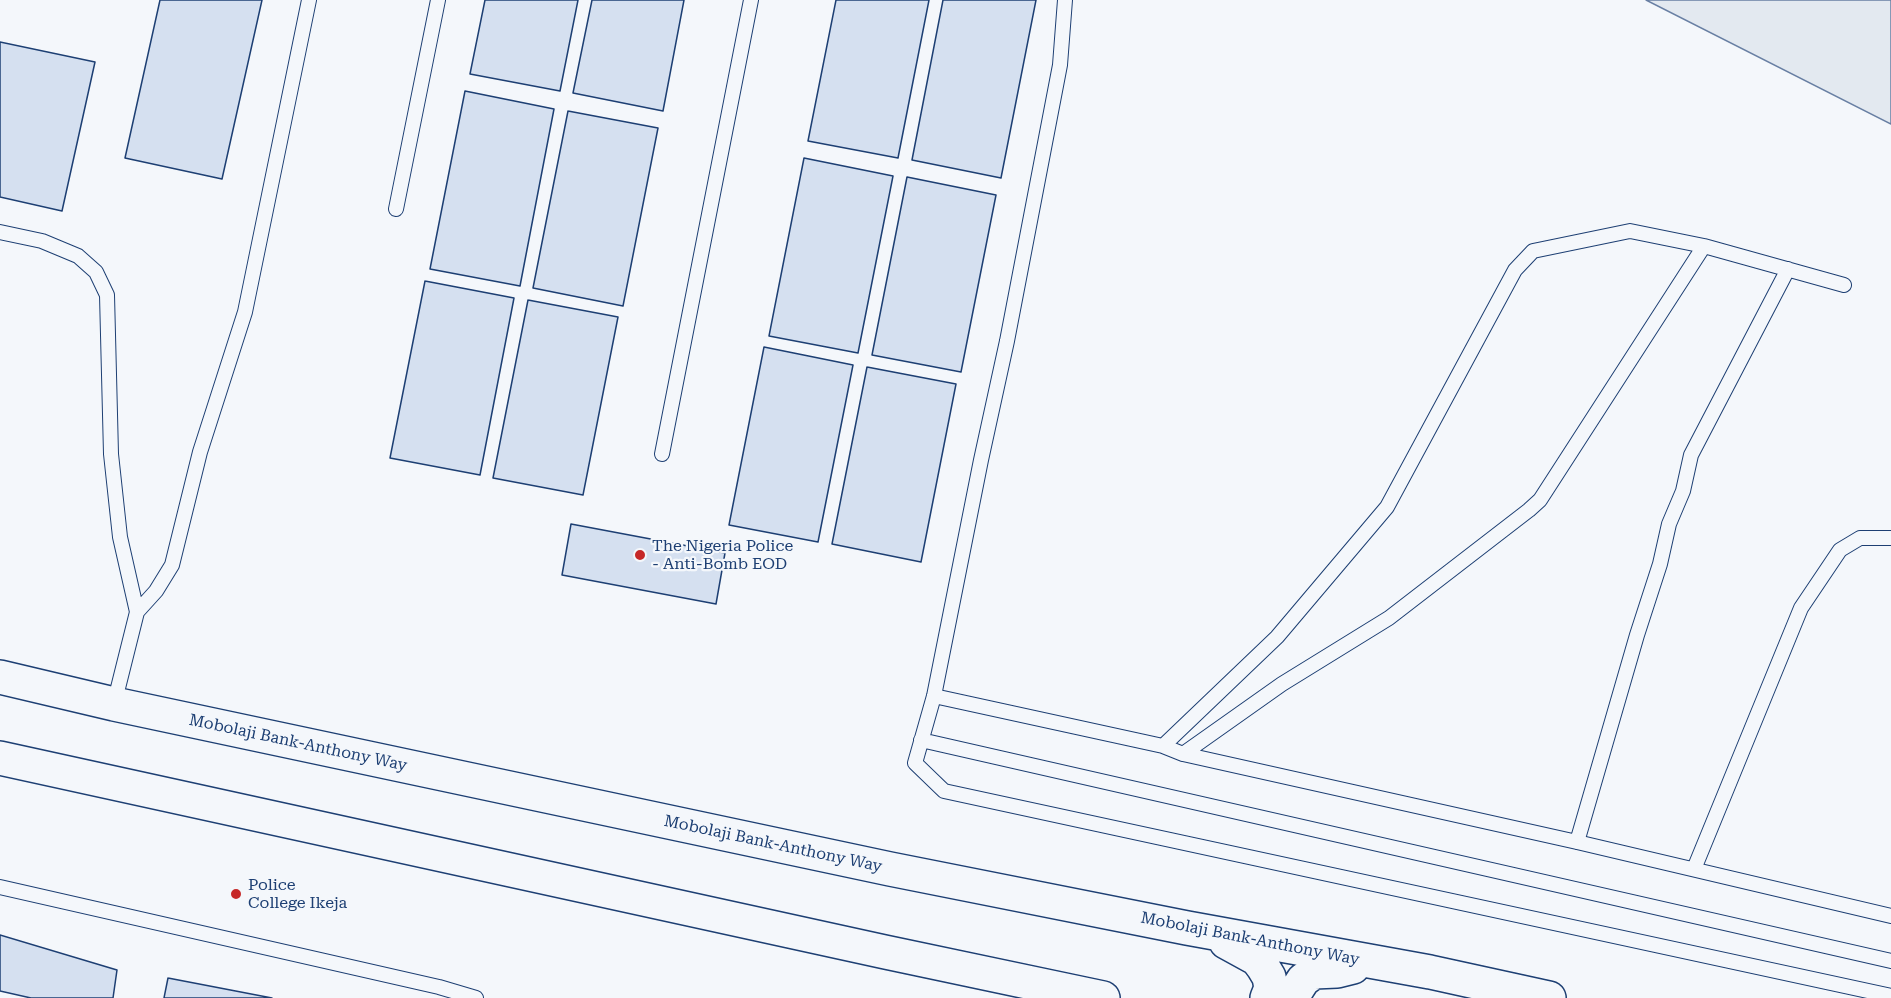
<!DOCTYPE html>
<style>
body{margin:0}
canvas{display:block;background:#f4f7fb}
</style>
<canvas width="1891" height="998"></canvas>
<script>
const context = document.querySelector('canvas').getContext('2d');
context.lineJoin = 'round';
function fill(path, color) { context.fillStyle = color; context.fill(path, 'evenodd'); }
const toPath = rows => new Path2D(rows.map(r => 'M' + r).join(''));
function trace(path, color, width, dash) { context.strokeStyle = color; context.lineWidth = width; context.lineCap = dash ? 'butt' : 'round'; context.setLineDash(dash || []); context.stroke(path); }
function drawText(font, color, halo, rows, align = 'center') {
  context.font = font + ' "Roboto Serif",serif'; context.lineWidth = 4.5; context.setLineDash([]); context.textBaseline = 'middle'; context.strokeStyle = halo; context.fillStyle = color; for (const [text, x, y, turn = 0] of rows) {
    context.save(); context.translate(x, y); context.rotate((+turn || 0) * Math.PI / 180); context.textAlign = isNaN(turn) ? turn : align; if (halo) context.strokeText(text, 0, 0); context.fillText(text, 0, 0); context.restore();
  }
}
const green = toPath([
 [1646,0,1891,0,1891,124,1646,0]
]);
fill(green, '#e3e9f0');
trace(green, '#687fa3', 1.5);
const building = toPath([
 [160,0,262,0,222,179,125,158,160,0],
 [485,0,578,0,560,91,470,74,485,0],
 [592,0,684,0,663,111,573,93,592,0],
 [836,0,929,0,898,158,808,141,836,0],
 [943,0,1036,0,1001,178,912,160,943,0],
 [0,42,95,62,62,211,0,197,0,42],
 [465,91,554,109,520,286,430,269,465,91],
 [568,111,658,128,623,306,533,288,568,111],
 [804,158,893,176,858,353,769,336,804,158],
 [907,177,996,195,961,372,872,355,907,177],
 [425,281,514,298,480,475,390,458,425,281],
 [528,300,618,317,583,495,493,478,528,300],
 [764,347,853,365,818,542,729,525,764,347],
 [867,367,956,384,921,562,832,544,867,367],
 [571,524,725,553,716,604,562,575,571,524],
 [0,935,117,970,113,998,31,998,0,991,0,935],
 [168,978,272,998,164,998,168,978]
]);
fill(building, '#d5e0f0');
trace(building, '#1d3f73', 1.5);
const lane = toPath([
 [1065,0,1060,65,1007,341,981,460,934,696,915,763,944,791,1891,996],
 [396,209,438,0],
 [0,232,42,241,78,256,96,272,107,295,111,454,120,537,137,612],
 [662,454,751,0],
 [934,696,1163,746,1183,754,1577,842,1891,916],
 [114,704,137,612,156,591,172,565,200,452,245,312,309,0],
 [921,740,1891,961],
 [1163,746,1277,637,1387,507,1515,270,1533,251,1630,231,1704,246,1844,285],
 [1183,754,1282,684,1389,618,1529,510,1540,500,1704,246],
 [1577,842,1637,635,1660,564,1669,524,1683,491,1691,455,1788,269],
 [1694,869,1801,608,1840,550,1860,538,1891,538],
 [0,887,439,987,476,998]
]);
const primary = toPath([
 [0,677,114,704,890,869,1187,928,1430,972,1549,998],
 [0,758,885,952,1103,998],
 [1226,942,1257,959,1263,967,1269,977,1271,988,1267,998],
 [1294,998,1296,991,1303,980,1314,972,1337,971,1353,967]
]);
trace(lane, '#1d3f73', 16);
trace(primary, '#1d3f73', 36);
trace(lane, '#f4f7fb', 14);
trace(primary, '#f4f7fb', 33);
for (const [x, y, r, color] of [
 [640,555,6,"#c62828"],
 [236,894,6,"#c62828"]
]) { const dot = new Path2D(); dot.arc(x, y, r, 0, 2 * Math.PI); context.fillStyle = color; context.fill(dot); trace(dot, '#f4f7fb', 2); }
drawText('16px', '#1d3f73', '#f4f7fb', [
 ["The Nigeria Police",652,546],
 ["- Anti-Bomb EOD",652,564],
 ["Police",248,885],
 ["College Ikeja",248,903]
], 'left');
drawText('16px', '#1d3f73', '#f4f7fb', [
 ["Mobolaji Bank-Anthony Way",298,743,12],
 ["Mobolaji Bank-Anthony Way",773,844,12],
 ["Mobolaji Bank-Anthony Way",1250,939,11]
]);
</script>
